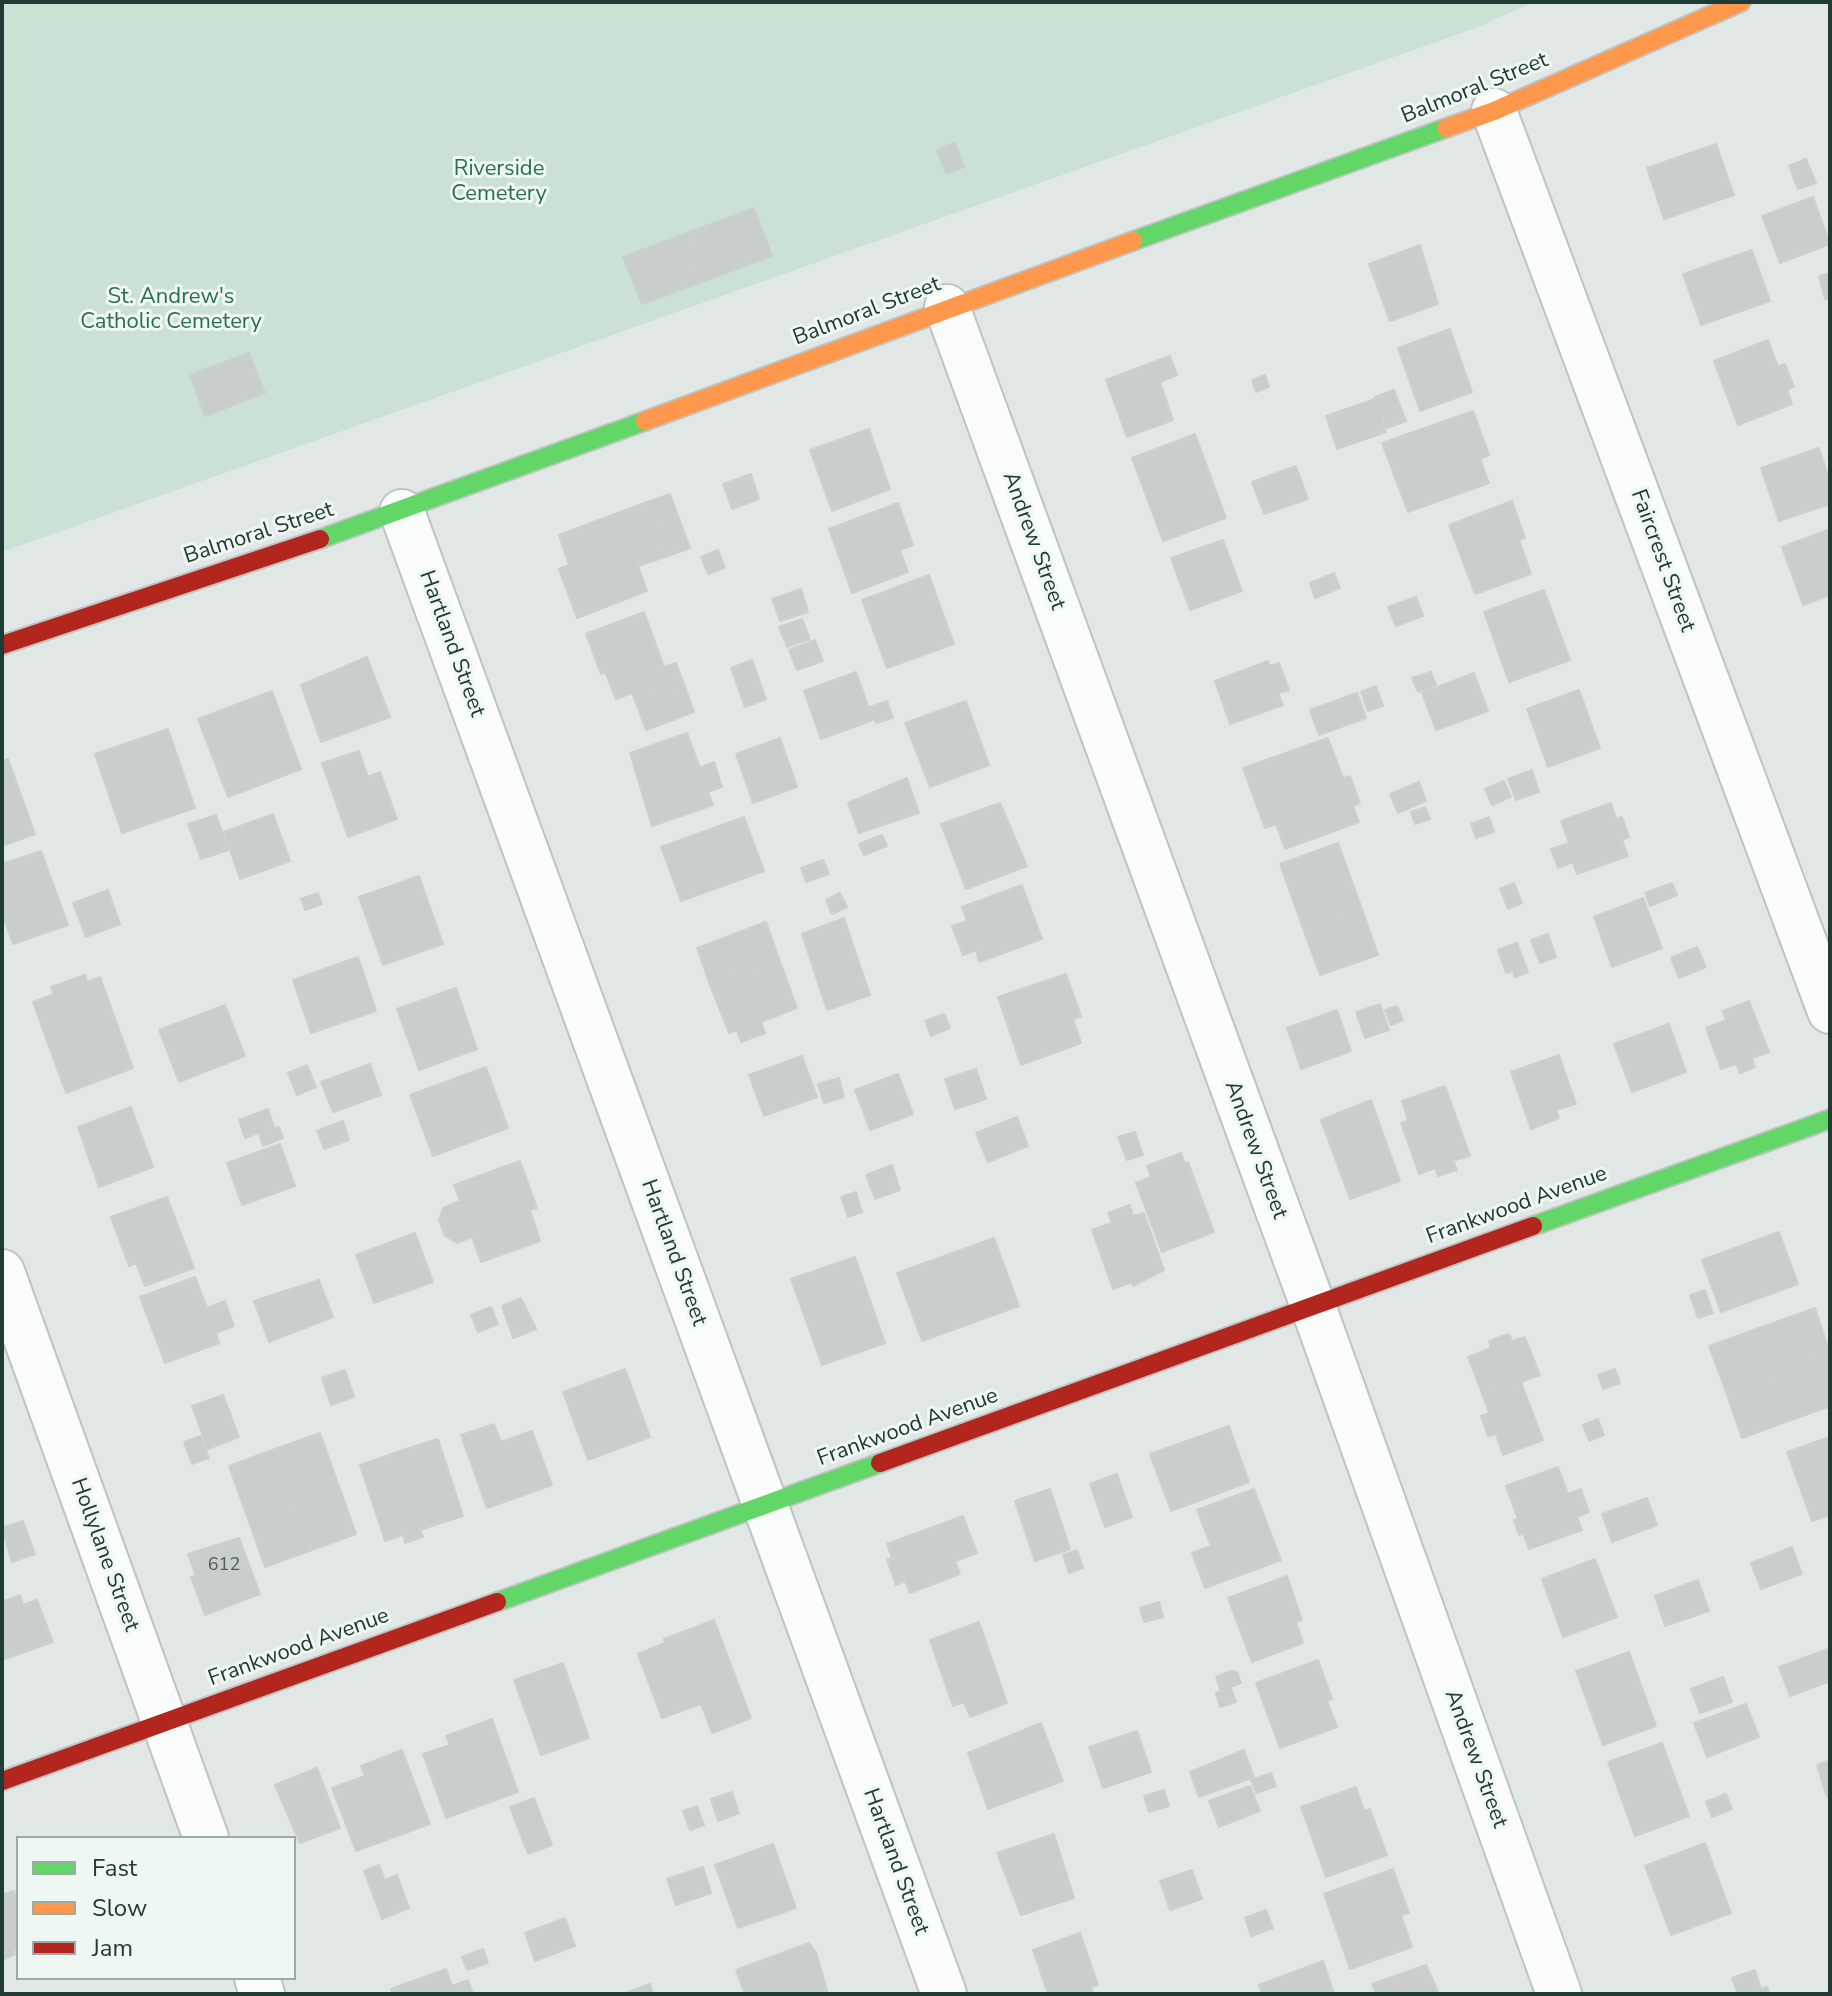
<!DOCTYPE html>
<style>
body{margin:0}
#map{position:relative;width:1832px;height:1996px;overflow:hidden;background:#e1e7e5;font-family:"Nunito Sans",sans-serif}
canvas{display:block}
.frame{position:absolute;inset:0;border:4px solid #203a35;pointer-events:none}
.legend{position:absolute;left:16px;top:1836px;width:280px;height:144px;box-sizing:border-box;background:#eff7f3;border:2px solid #9caba7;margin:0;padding:10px 14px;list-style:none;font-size:24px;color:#203a35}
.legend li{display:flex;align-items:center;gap:16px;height:40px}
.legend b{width:40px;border:2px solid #9caba7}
</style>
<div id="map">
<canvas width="1832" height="1996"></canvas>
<div class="frame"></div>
<ul class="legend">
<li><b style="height:10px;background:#63d668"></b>Fast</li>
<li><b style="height:10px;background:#ff974d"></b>Slow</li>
<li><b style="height:10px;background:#b3261e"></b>Jam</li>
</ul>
</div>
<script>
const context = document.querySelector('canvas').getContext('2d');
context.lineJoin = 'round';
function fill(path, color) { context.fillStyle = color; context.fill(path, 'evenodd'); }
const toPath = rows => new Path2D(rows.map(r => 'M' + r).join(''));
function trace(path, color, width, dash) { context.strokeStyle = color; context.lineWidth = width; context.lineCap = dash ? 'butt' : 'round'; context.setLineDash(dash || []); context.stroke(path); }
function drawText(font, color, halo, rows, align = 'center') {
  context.font = font + ' "Nunito Sans",sans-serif'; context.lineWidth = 6; context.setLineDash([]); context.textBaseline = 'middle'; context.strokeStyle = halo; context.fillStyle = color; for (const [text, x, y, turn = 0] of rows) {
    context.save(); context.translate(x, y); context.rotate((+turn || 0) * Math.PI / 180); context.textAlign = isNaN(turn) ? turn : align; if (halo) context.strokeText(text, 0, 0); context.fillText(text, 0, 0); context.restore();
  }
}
fill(toPath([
 [2,2,1533,2,1478,27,2,552]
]), '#cae1d3');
const building = toPath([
 [955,143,964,167,946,174,937,150,955,143],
 [1716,144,1734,195,1664,219,1647,168,1716,144],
 [1806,159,1816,183,1798,189,1789,166,1806,159],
 [1813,197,1830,244,1780,263,1762,216,1813,197],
 [754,208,772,256,702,282,684,234,754,208],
 [684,234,702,282,642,304,623,257,684,234],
 [1420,245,1438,304,1390,321,1369,264,1420,245],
 [1752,250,1770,301,1701,325,1683,274,1752,250],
 [1830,273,1830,297,1825,299,1819,276,1830,273],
 [1450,329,1472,392,1420,411,1398,348,1450,329],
 [1768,340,1778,367,1785,364,1794,387,1787,389,1792,404,1738,425,1714,361,1768,340],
 [249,353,265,393,205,416,190,375,249,353],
 [1170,356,1177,375,1160,382,1173,420,1127,437,1106,380,1170,356],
 [1265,375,1269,387,1256,392,1252,380,1265,375],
 [1394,390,1406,421,1387,428,1375,397,1394,390],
 [1375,399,1386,432,1337,449,1326,416,1375,399],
 [1473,411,1489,455,1480,459,1489,483,1408,512,1382,443,1473,411],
 [869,429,890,489,832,511,810,450,869,429],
 [1195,434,1226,518,1163,541,1132,458,1195,434],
 [1819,448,1830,483,1830,504,1779,521,1761,468,1819,448],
 [1296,466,1308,499,1264,514,1252,482,1296,466],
 [751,474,759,499,732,509,723,484,751,474],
 [670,494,690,548,668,556,647,502,670,494],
 [1512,501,1525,538,1519,540,1531,574,1475,594,1449,525,1512,501],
 [647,502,668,556,638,566,647,591,577,618,559,569,569,565,559,535,647,502],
 [898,503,913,545,900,550,908,572,852,593,829,529,898,503],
 [1830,529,1830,595,1803,605,1782,547,1830,529],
 [1223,540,1242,591,1190,610,1171,558,1223,540],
 [718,550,725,568,708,574,701,557,718,550],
 [1334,573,1340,588,1315,598,1310,583,1334,573],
 [929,575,954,644,887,668,862,600,929,575],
 [801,589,808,612,780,621,772,599,801,589],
 [1544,590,1570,660,1509,682,1484,612,1544,590],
 [1416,597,1423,616,1396,626,1388,607,1416,597],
 [644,612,664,667,676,663,684,684,636,703,632,693,616,699,605,672,601,674,586,634,644,612],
 [802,619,810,639,787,647,779,627,802,619],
 [815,640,823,661,797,670,789,650,815,640],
 [367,657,390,717,321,742,301,685,367,657],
 [752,660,766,699,745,707,731,668,752,660],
 [1268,661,1269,666,1279,663,1289,690,1278,693,1283,705,1230,724,1215,681,1268,661],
 [856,672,873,720,821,739,804,691,856,672],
 [1431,672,1436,685,1418,692,1412,678,1431,672],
 [1474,673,1488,711,1436,730,1422,693,1474,673],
 [684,684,694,712,646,730,636,703,684,684],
 [1376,686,1383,706,1368,711,1361,692,1376,686],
 [1579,690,1600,748,1548,767,1527,709,1579,690],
 [272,691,301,769,228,797,198,719,272,691],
 [1357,693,1366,718,1319,735,1310,710,1357,693],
 [887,701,893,718,876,723,870,707,887,701],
 [966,701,989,765,930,787,905,723,966,701],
 [168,729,195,808,122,833,95,754,168,729],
 [687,733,700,768,714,762,722,787,708,792,713,805,652,826,630,753,687,733],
 [780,738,797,787,753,803,736,754,780,738],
 [1328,738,1343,778,1350,776,1360,803,1353,806,1359,822,1285,849,1276,824,1265,828,1243,768,1328,738],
 [359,751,368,777,380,772,397,819,348,837,322,763,359,751],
 [8,759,35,834,2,846,2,762,8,759],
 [1532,770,1539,792,1516,800,1508,779,1532,770],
 [907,778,919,813,859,833,848,803,907,778],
 [1504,781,1511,797,1492,805,1485,789,1504,781],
 [1419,782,1426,801,1398,813,1390,794,1419,782],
 [1000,803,1027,866,966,889,941,824,1000,803],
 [1611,803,1616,819,1622,817,1629,837,1622,840,1628,856,1577,874,1573,862,1558,868,1551,849,1569,843,1561,821,1611,803],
 [1425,807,1430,819,1415,824,1411,812,1425,807],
 [273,814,290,861,240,879,224,832,273,814],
 [216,815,228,850,201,859,188,824,216,815],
 [744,817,764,871,681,901,661,847,744,817],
 [1489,817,1494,832,1476,838,1471,824,1489,817],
 [882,835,887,846,864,855,859,844,882,835],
 [1338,843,1363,912,1305,934,1280,864,1338,843],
 [41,851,68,925,13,944,2,913,2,864,41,851],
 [823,860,829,874,806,882,801,868,823,860],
 [419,876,443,944,383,965,359,897,419,876],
 [1514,883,1522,903,1508,909,1500,889,1514,883],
 [1672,883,1677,895,1650,906,1645,893,1672,883],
 [1022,885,1042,939,979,962,976,950,963,955,952,926,967,921,962,907,1022,885],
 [108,890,120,924,86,937,73,903,108,890],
 [318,893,322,904,305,910,301,899,318,893],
 [840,893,847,907,832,914,826,900,840,893],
 [1643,898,1662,948,1612,967,1594,917,1643,898],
 [1363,912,1378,955,1320,975,1305,934,1363,912],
 [844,918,870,995,827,1010,802,934,844,918],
 [766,922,779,959,710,985,697,948,766,922],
 [1548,934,1556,957,1540,963,1531,940,1548,934],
 [1517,943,1528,972,1515,977,1513,971,1506,973,1498,950,1517,943],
 [1697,947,1706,967,1679,978,1671,958,1697,947],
 [358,957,376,1011,311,1033,293,980,358,957],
 [779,959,797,1008,761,1022,765,1033,741,1042,737,1030,729,1033,710,985,779,959],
 [1066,974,1081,1016,1073,1019,1081,1043,1021,1065,998,997,1066,974],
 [85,975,87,982,100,977,133,1068,66,1093,33,1002,54,994,51,987,85,975],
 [456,988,477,1049,419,1070,397,1009,456,988],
 [1749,1001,1769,1052,1752,1058,1755,1067,1740,1073,1736,1064,1721,1069,1706,1028,1726,1020,1723,1011,1749,1001],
 [1380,1004,1389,1030,1365,1038,1356,1012,1380,1004],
 [225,1005,245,1056,179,1082,159,1030,225,1005],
 [1397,1006,1403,1020,1391,1025,1385,1010,1397,1006],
 [1337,1010,1351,1051,1301,1069,1287,1028,1337,1010],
 [944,1014,950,1028,931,1036,925,1021,944,1014],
 [1669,1024,1686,1072,1632,1092,1614,1044,1669,1024],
 [1559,1055,1576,1104,1556,1110,1559,1118,1531,1129,1511,1072,1559,1055],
 [802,1056,817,1097,764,1116,749,1075,802,1056],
 [370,1064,381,1095,333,1112,321,1082,370,1064],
 [307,1065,316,1087,297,1095,288,1073,307,1065],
 [486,1067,508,1128,433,1156,410,1095,486,1067],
 [976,1069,986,1099,955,1109,945,1079,976,1069],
 [898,1074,913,1114,870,1130,855,1090,898,1074],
 [839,1078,844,1097,824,1103,818,1084,839,1078],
 [1445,1086,1470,1156,1453,1161,1457,1170,1438,1176,1435,1168,1419,1174,1401,1123,1408,1120,1402,1101,1445,1086],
 [1371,1100,1400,1181,1350,1199,1321,1120,1371,1100],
 [131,1107,153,1167,99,1187,78,1127,131,1107],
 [268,1109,274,1127,245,1138,239,1120,268,1109],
 [1017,1117,1028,1146,988,1162,976,1133,1017,1117],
 [343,1121,349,1140,324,1149,317,1131,343,1121],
 [279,1127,283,1138,263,1146,259,1134,279,1127],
 [1135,1132,1143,1155,1127,1160,1118,1137,1135,1132],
 [280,1144,295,1186,242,1205,227,1163,280,1144],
 [1181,1153,1185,1164,1188,1162,1214,1232,1162,1252,1136,1183,1151,1177,1147,1166,1181,1153],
 [520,1161,537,1208,530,1210,540,1241,481,1262,472,1237,457,1243,445,1236,439,1220,443,1208,460,1201,454,1185,520,1161],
 [892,1165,900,1190,875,1199,866,1175,892,1165],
 [856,1192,862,1212,848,1217,841,1197,856,1192],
 [167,1197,194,1268,145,1286,136,1263,129,1266,111,1217,167,1197],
 [1130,1205,1133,1216,1144,1213,1164,1270,1133,1286,1132,1282,1113,1289,1092,1230,1112,1223,1108,1213,1130,1205],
 [1779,1232,1798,1284,1721,1312,1702,1260,1779,1232],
 [415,1233,433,1282,374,1303,356,1255,415,1233],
 [994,1238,1019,1306,922,1341,897,1273,994,1238],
 [855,1257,885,1343,822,1365,791,1279,855,1257],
 [195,1277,207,1308,225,1301,234,1326,216,1333,219,1343,165,1363,140,1297,195,1277],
 [319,1280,333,1317,269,1342,254,1301,319,1280],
 [1705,1290,1713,1313,1698,1318,1690,1295,1705,1290],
 [521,1298,536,1329,513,1338,502,1306,521,1298],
 [491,1307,498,1324,478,1332,471,1315,491,1307],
 [1815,1308,1830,1354,1726,1392,1709,1346,1815,1308],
 [1509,1334,1512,1341,1525,1337,1540,1375,1483,1396,1468,1357,1491,1348,1489,1341,1509,1334],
 [1830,1354,1830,1406,1742,1438,1726,1392,1830,1354],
 [625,1369,650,1437,588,1460,563,1392,625,1369],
 [1615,1369,1620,1383,1603,1389,1598,1375,1615,1369],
 [345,1370,354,1397,331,1405,322,1378,345,1370],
 [1521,1382,1543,1440,1503,1455,1496,1434,1488,1436,1481,1416,1489,1413,1483,1396,1521,1382],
 [223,1395,239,1437,208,1449,192,1406,223,1395],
 [1598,1419,1604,1435,1589,1441,1583,1425,1598,1419],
 [494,1424,501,1442,532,1431,552,1485,487,1508,461,1435,494,1424],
 [1229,1426,1249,1482,1171,1511,1150,1454,1229,1426],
 [320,1433,356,1534,312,1550,275,1449,320,1433],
 [201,1436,209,1458,192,1464,184,1442,201,1436],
 [1830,1437,1830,1515,1812,1521,1787,1452,1830,1437],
 [438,1439,463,1516,441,1523,415,1446,438,1439],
 [415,1446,441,1523,420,1530,423,1537,405,1543,403,1535,385,1541,360,1465,415,1446],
 [275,1449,312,1550,265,1567,229,1466,275,1449],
 [1558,1467,1568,1494,1581,1489,1589,1512,1577,1517,1582,1530,1529,1549,1523,1533,1519,1535,1514,1520,1518,1519,1506,1486,1558,1467],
 [1117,1474,1132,1517,1105,1527,1090,1484,1117,1474],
 [1050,1489,1070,1549,1035,1561,1015,1501,1050,1489],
 [1254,1489,1281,1560,1205,1588,1192,1553,1211,1546,1197,1510,1254,1489],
 [1647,1498,1657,1525,1612,1542,1602,1514,1647,1498],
 [963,1516,977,1553,955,1561,960,1574,910,1593,905,1581,896,1585,887,1560,892,1558,887,1544,963,1516],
 [23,1521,35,1554,12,1562,2,1528,23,1521],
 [239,1538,260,1594,205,1615,191,1577,196,1576,188,1554,239,1538],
 [1792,1547,1802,1574,1761,1589,1751,1563,1792,1547],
 [1077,1550,1083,1568,1069,1573,1063,1555,1077,1550],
 [1595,1559,1617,1617,1563,1637,1542,1579,1595,1559],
 [1287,1576,1302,1620,1296,1622,1303,1643,1252,1662,1228,1598,1287,1576],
 [1698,1580,1709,1611,1665,1626,1655,1596,1698,1580],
 [20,1595,23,1605,37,1600,53,1642,2,1660,2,1602,20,1595],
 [1159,1602,1163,1617,1144,1622,1140,1608,1159,1602],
 [714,1620,751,1718,712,1733,701,1704,662,1718,638,1654,665,1643,664,1639,714,1620],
 [979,1622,1007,1703,970,1717,964,1702,953,1706,930,1640,979,1622],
 [1828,1649,1830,1681,1790,1696,1779,1667,1828,1649],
 [1629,1652,1656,1726,1603,1745,1576,1671,1629,1652],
 [1318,1660,1332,1699,1327,1701,1337,1727,1280,1748,1256,1683,1318,1660],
 [563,1663,589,1738,541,1755,514,1680,563,1663],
 [1231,1671,1237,1672,1241,1683,1221,1691,1216,1677,1231,1671],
 [1723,1677,1732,1702,1700,1713,1691,1689,1723,1677],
 [1231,1688,1236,1702,1220,1707,1216,1693,1231,1688],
 [1746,1704,1759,1737,1707,1757,1694,1723,1746,1704],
 [492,1719,518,1792,446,1818,423,1754,450,1745,446,1736,492,1719],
 [1041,1723,1063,1781,988,1809,968,1753,1041,1723],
 [1137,1731,1151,1772,1103,1788,1089,1747,1137,1731],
 [1662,1743,1689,1816,1635,1836,1608,1762,1662,1743],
 [402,1750,430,1824,356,1851,332,1788,365,1776,361,1766,402,1750],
 [1244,1750,1254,1777,1199,1797,1190,1772,1244,1750],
 [1830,1760,1830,1796,1827,1797,1817,1765,1830,1760],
 [317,1768,340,1828,300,1843,275,1785,317,1768],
 [1271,1773,1276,1786,1256,1793,1251,1780,1271,1773],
 [1250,1786,1260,1811,1219,1827,1209,1801,1250,1786],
 [1356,1787,1364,1811,1370,1809,1387,1855,1326,1877,1301,1807,1356,1787],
 [1164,1790,1169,1806,1149,1812,1144,1796,1164,1790],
 [732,1792,739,1813,718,1821,711,1799,732,1792],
 [1726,1794,1732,1809,1712,1817,1706,1802,1726,1794],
 [534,1798,552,1845,528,1854,510,1807,534,1798],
 [697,1806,704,1825,690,1830,683,1811,697,1806],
 [1054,1834,1074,1898,1021,1915,997,1853,1054,1834],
 [1705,1843,1731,1913,1671,1935,1645,1866,1705,1843],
 [773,1844,796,1908,738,1928,715,1865,773,1844],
 [379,1865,385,1880,397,1875,409,1908,382,1919,364,1871,379,1865],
 [703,1867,711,1893,676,1905,667,1879,703,1867],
 [1393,1869,1409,1913,1401,1915,1412,1947,1350,1969,1324,1894,1393,1869],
 [1192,1870,1202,1899,1170,1910,1160,1881,1192,1870],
 [14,1891,18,1903,18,1948,14,1950,15,1954,4,1959,2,1895,14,1891],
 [1266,1910,1273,1928,1251,1936,1245,1918,1266,1910],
 [565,1918,575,1946,535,1961,525,1933,565,1918],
 [1080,1933,1098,1985,1091,1987,1093,1994,1048,1994,1033,1950,1080,1933],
 [809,1943,816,1952,828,1994,745,1994,736,1970,809,1943],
 [483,1949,488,1963,467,1970,462,1957,483,1949],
 [1323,1961,1333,1991,1323,1994,1262,1994,1259,1985,1323,1961],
 [1426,1965,1439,1994,1376,1994,1372,1984,1426,1965],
 [446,1969,452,1986,468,1980,473,1994,393,1994,391,1989,446,1969],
 [1755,1970,1761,1989,1767,1987,1770,1994,1738,1994,1732,1978,1755,1970],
 [650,1984,653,1994,623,1994,650,1984]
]);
fill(building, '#c9cecc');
trace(building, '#cad0ce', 2);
const street = toPath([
 [1494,111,1830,1011],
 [947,307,1313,1306,1559,1994],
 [402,512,944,1994],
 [2,1272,206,1838],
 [257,1978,262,1994]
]);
const fast = toPath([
 [1133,241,1446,128],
 [320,539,645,421],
 [1533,1226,1830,1119],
 [497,1602,880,1463]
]);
const slow = toPath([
 [1446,128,1494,111,1741,2],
 [645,421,1133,241]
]);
const jam = toPath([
 [2,645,320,539],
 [880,1463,1533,1226],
 [2,1781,497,1602]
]);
trace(street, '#bec4c2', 48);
trace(fast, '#bec5c3', 22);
trace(slow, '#bec5c3', 22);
trace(jam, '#bec5c3', 22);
trace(street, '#fafbfb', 44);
trace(fast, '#63d668', 18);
trace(slow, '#ff974d', 18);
trace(jam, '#b3261e', 18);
drawText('18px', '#4b605c', null, [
 ["612",224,1566]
]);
drawText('22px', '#203a35', '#eff7f3', [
 ["Balmoral Street",1475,89,-22],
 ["Balmoral Street",867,312,-21],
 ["Balmoral Street",259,534,-18],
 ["Andrew Street",1033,541,70],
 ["Faircrest Street",1662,561,70],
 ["Hartland Street",451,644,70],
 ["Andrew Street",1255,1150,70],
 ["Frankwood Avenue",1517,1206,-20],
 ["Hartland Street",673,1253,70],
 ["Frankwood Avenue",908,1428,-20],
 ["Hollylane Street",104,1555,70],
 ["Frankwood Avenue",299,1648,-20],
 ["Andrew Street",1475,1759,70],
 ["Hartland Street",895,1862,70]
]);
drawText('22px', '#2a714b', '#eff7f3', [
 ["Riverside",499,170],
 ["Cemetery",499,195],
 ["St. Andrew's",171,298],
 ["Catholic Cemetery",171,323]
]);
</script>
